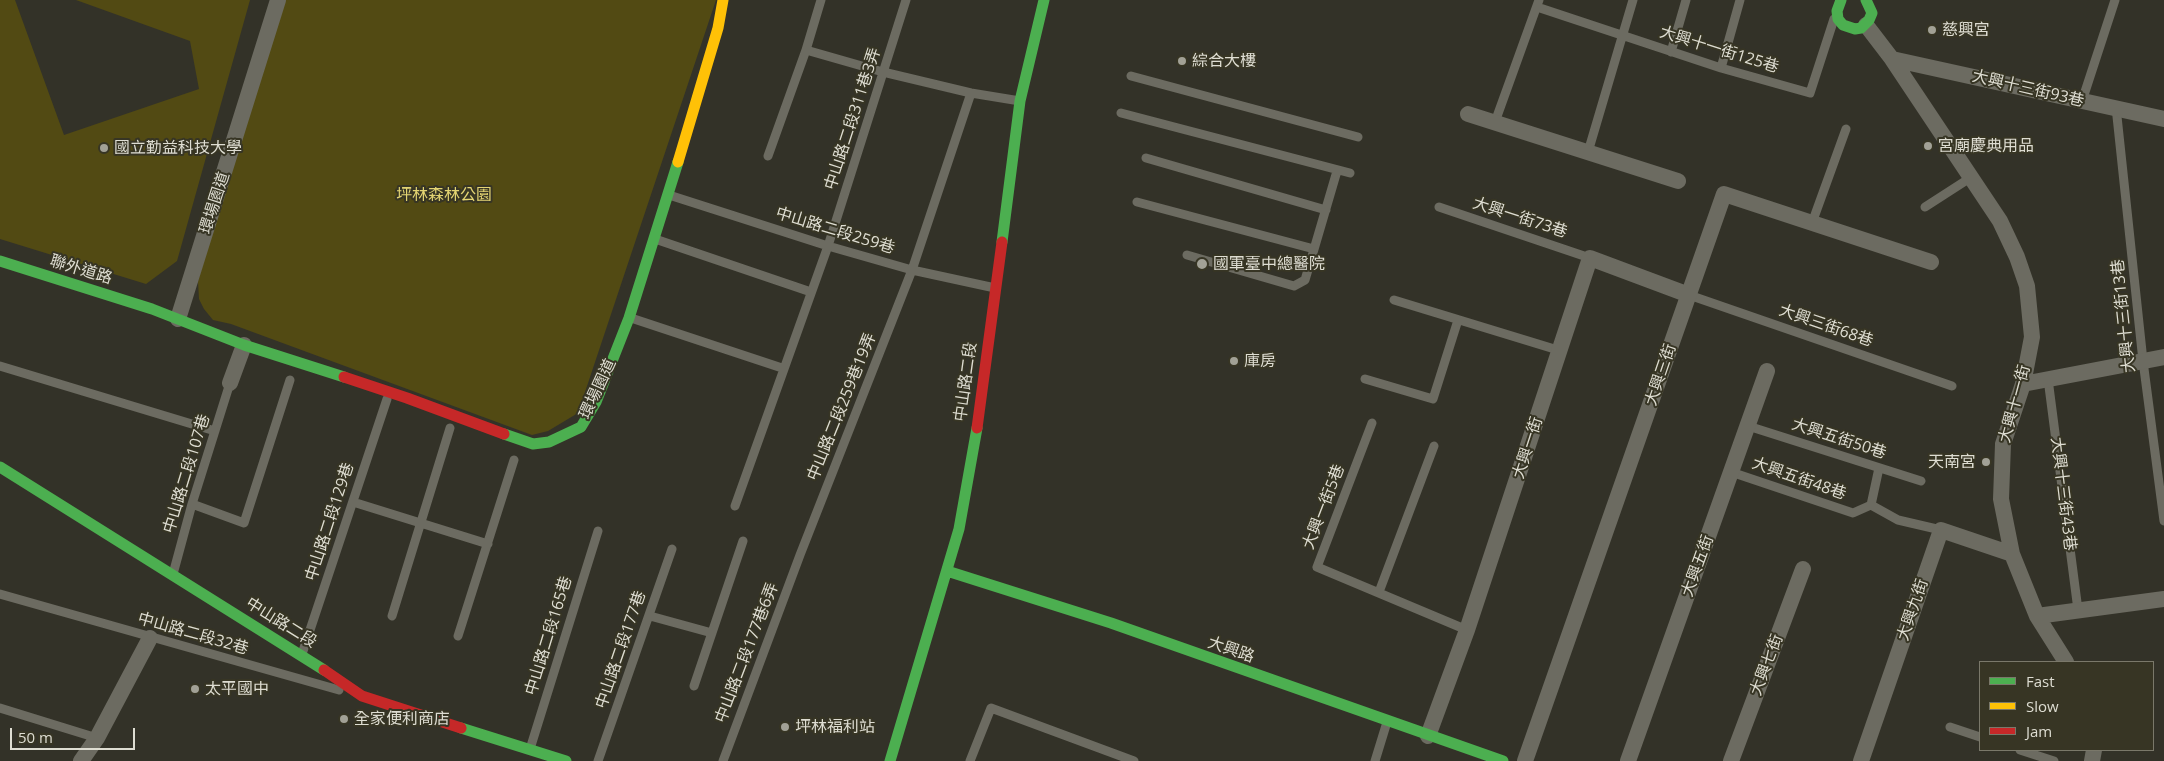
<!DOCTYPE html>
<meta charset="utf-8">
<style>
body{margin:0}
#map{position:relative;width:2164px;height:761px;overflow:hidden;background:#333228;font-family:"Open Sans",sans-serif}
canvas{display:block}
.legend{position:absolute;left:1979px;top:661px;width:175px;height:90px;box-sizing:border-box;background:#373524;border:1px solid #7a786a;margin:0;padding:6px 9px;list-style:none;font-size:15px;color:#deddd2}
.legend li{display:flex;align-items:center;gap:10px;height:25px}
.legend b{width:25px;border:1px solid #7a786a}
.scale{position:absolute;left:10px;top:728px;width:125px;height:22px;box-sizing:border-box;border:2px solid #deddd2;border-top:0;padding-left:6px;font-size:15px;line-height:18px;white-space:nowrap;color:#deddd2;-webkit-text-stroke:4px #373524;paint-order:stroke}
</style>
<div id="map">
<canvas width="2164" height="761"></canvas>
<ul class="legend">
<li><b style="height:6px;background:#4caf50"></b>Fast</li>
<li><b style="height:6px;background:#ffc107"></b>Slow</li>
<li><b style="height:6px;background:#c62828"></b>Jam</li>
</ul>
<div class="scale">50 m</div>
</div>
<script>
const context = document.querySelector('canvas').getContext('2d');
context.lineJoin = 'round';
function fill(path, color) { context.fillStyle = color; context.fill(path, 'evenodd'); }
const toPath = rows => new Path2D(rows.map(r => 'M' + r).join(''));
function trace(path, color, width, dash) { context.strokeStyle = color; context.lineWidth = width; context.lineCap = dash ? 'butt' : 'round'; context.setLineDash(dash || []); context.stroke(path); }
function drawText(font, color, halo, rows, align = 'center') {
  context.font = font + ' "Open Sans","Noto Sans TC",sans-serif'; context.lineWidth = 4; context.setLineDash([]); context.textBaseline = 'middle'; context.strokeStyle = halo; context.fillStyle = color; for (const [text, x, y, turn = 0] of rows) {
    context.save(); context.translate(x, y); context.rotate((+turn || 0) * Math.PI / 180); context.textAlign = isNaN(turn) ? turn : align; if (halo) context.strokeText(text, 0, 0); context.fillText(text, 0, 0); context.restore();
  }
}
fill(toPath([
 [0,0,15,0,64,135,199,89,190,41,76,0,250,0,177,261,146,284,0,239],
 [278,0,716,0,578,413,548,431,532,435,231,324,213,320,204,309,199,299,198,281]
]), '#524a13');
trace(toPath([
 [1537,7,1721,68,1810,93,1834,19],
 [806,50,883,72,971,93,1020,101],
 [1671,52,1686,0],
 [1721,68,1740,0],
 [1131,76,1358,137],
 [2082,101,2115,0],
 [2116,107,2143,361,2164,521],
 [1121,113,1350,173],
 [1495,122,1539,0],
 [1588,152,1633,0],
 [768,156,806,50,821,0],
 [1146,158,1326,210],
 [669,195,828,246,912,270,995,288],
 [1137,202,1314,249],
 [1439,207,1590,258],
 [1925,207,1970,178],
 [1812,223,1846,129],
 [655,239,811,292],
 [1187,255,1294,286,1305,280,1337,171],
 [1689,295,1952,386],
 [1394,300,1561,351],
 [631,318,782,368],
 [0,366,215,431],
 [1365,379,1433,399,1458,320],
 [2048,379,2078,610],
 [1372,423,1317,567,1467,630],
 [1748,426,1921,481],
 [1731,472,1853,513,1871,505,1898,520,1941,530],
 [353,502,488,544],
 [192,504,244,523,290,380],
 [1871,505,1879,468],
 [735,506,828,246,906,0],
 [173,574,192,504,230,383],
 [1379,592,1434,446],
 [0,594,339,690],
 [392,616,450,428],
 [650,616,712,633],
 [458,636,514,460],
 [302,654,387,399],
 [694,686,743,541],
 [0,708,97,738],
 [1950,727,1980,737],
 [530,749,598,531],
 [2020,750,2054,761],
 [598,761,672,549],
 [723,761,800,555,912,270,971,93],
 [970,761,991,708,1134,761],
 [1375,761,1387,722]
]), '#6c6b61', 9);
trace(toPath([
 [1866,25,1892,59,2000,221,2017,257,2027,286,2032,337,2023,384,2003,444,2001,499,2012,554,2037,616,2066,662],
 [1892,59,2164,119],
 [1468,114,1678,181],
 [178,319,278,0],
 [230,383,244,345],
 [2023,384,2164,357],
 [2037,616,2164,599],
 [1428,736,1467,630,1590,258,1689,295],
 [81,761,97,738,150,638],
 [1525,761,1724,194,1931,262],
 [1628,761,1767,371],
 [1731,761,1803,569],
 [1861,761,1941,530,2012,554],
 [2092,761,2094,750]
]), '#6c6b61', 16);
trace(toPath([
 [1841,0,1837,11,1838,19,1843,25,1855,29,1861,28,1869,20,1872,13,1866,0],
 [1002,242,1020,101,1044,0],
 [0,261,152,309,244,345,344,377],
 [504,434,533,444,549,442,581,427,596,402,629,318,678,162],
 [0,467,324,670],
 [947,571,1111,623,1503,761],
 [461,728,566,761],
 [890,761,959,529,977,428]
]), '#4caf50', 11);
trace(toPath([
 [678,162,718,28,723,0]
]), '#ffc107', 11);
trace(toPath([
 [344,377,407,398,504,434],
 [977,428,1002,242],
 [324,670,362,696,461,728]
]), '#c62828', 11);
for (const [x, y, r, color] of [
 [1932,30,5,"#a2a196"],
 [1182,61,5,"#a2a196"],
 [1928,146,5,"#a2a196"],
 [104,148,5,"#a2a196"],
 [1202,264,6,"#a2a196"],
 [1234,361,5,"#a2a196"],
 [1986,462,5,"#a2a196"],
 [195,689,5,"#a2a196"],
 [344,719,5,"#a2a196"],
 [785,727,5,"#a2a196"]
]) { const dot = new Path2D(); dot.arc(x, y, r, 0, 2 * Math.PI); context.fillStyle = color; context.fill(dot); trace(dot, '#373524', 2); }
drawText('16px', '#deddd2', '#373524', [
 ["慈興宮",1942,30],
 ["綜合大樓",1192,61],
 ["宮廟慶典用品",1938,146],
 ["國立勤益科技大學",114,148],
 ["國軍臺中總醫院",1213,264],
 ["庫房",1244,361],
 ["天南宮",1976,462,"right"],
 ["太平國中",205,689],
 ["全家便利商店",354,719],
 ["坪林福利站",795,727]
], 'left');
drawText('16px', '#deddd2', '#373524', [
 ["大興十一街125巷",1719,50,17],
 ["大興十三街93巷",2028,89,13],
 ["中山路二段311巷3弄",853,119,-72],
 ["環場園道",215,203,-72],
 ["大興一街73巷",1520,218,18],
 ["中山路二段259巷",835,231,17],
 ["聯外道路",81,270,17],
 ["大興十三街13巷",2124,316,-96],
 ["大興三街68巷",1826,326,19],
 ["大興三街",1661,375,-71],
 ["中山路二段",966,382,-82],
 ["環場園道",598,389,-65],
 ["大興十一街",2015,404,-75],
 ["中山路二段259巷19弄",842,407,-68],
 ["大興五街50巷",1839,439,18],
 ["大興一街",1528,448,-72],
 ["中山路二段107巷",187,474,-73],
 ["大興五街48巷",1799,479,19],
 ["大興十三街43巷",2063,494,83],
 ["大興一街5巷",1324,507,-69],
 ["中山路二段129巷",330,522,-72],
 ["大興五街",1698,566,-70],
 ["大興九街",1913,610,-71],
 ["中山路二段",281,623,32],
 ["中山路二段32巷",193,634,16],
 ["中山路二段165巷",549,636,-73],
 ["中山路二段177巷",621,650,-71],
 ["大興路",1231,650,19],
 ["中山路二段177巷6弄",747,653,-69],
 ["大興七街",1767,665,-69]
]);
drawText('16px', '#e3d472', '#373524', [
 ["坪林森林公園",444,195]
]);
</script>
